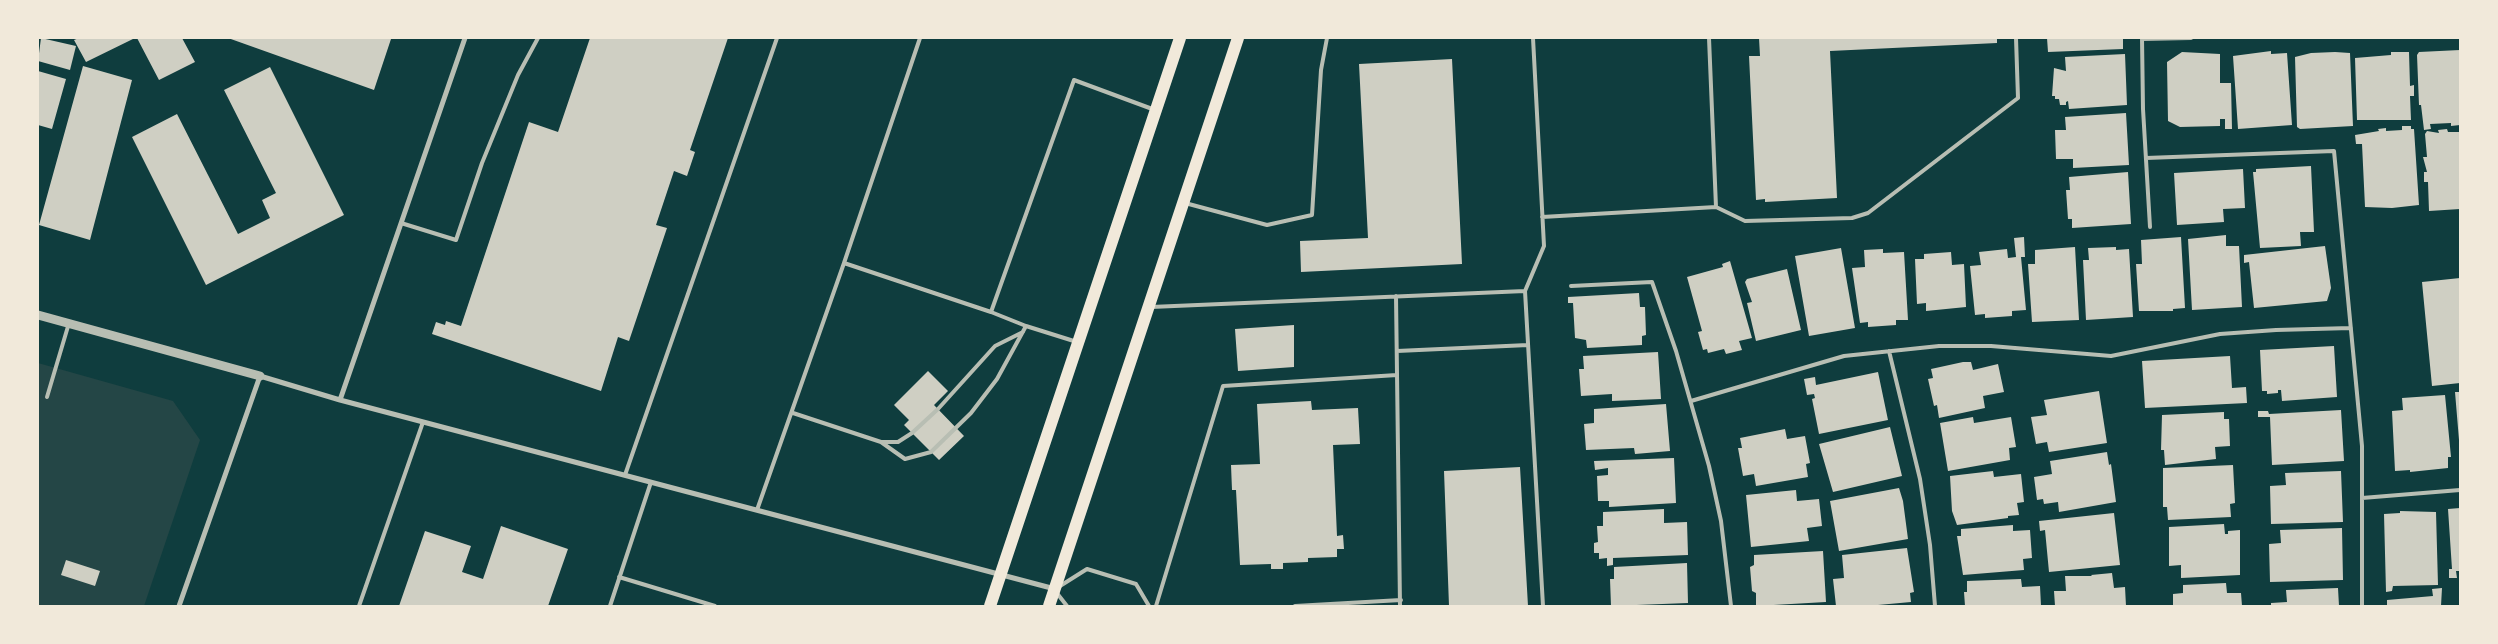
<!DOCTYPE html>
<style>
body{margin:0}
#map{position:relative;width:2498px;height:644px;overflow:hidden;background:#0f3d3e;font-family:"DejaVu Sans",sans-serif}
canvas{display:block}
.frame{position:absolute;inset:0;border:39px solid #f1e9da;pointer-events:none}
</style>
<div id="map">
<canvas width="2498" height="644"></canvas>
<div class="frame"></div>
</div>
<script>
const context = document.querySelector('canvas').getContext('2d');
context.lineJoin = 'round';
function fill(path, color) { context.fillStyle = color; context.fill(path, 'evenodd'); }
const toPath = rows => new Path2D(rows.map(r => 'M' + r).join(''));
function trace(path, color, width, dash) { context.strokeStyle = color; context.lineWidth = width; context.lineCap = dash ? 'butt' : 'round'; context.setLineDash(dash || []); context.stroke(path); }
fill(toPath([
 [38,363,173,401,200,440,144,606,38,606]
]), '#244646');
fill(toPath([
 [41,38,76,46,70,70,38,61],
 [79,38,135,38,86,62,74,40],
 [137,38,182,38,195,62,159,80],
 [228,38,386,38,391,39,374,90],
 [590,38,728,38,690,150,695,152,687,176,674,171,656,225,667,228,629,341,618,337,601,391,432,334,436,322,445,325,446,321,461,326,529,122,558,132],
 [1759,38,1997,38,1997,43,1830,51,1837,198,1765,202,1765,199,1756,200,1749,56,1760,56],
 [2047,38,2123,38,2123,49,2048,52],
 [2460,50,2460,125,2451,126,2451,123,2430,124,2431,129,2424,130,2421,105,2419,105,2417,55,2419,52],
 [2271,51,2271,54,2287,53,2292,125,2238,129,2233,56],
 [2182,52,2220,54,2220,83,2231,83,2232,129,2225,129,2225,119,2220,119,2220,126,2180,127,2168,121,2167,62],
 [2335,52,2350,53,2353,126,2300,129,2297,127,2295,57,2311,53],
 [2391,52,2409,52,2410,86,2414,85,2414,96,2410,96,2411,120,2357,120,2355,58,2391,55],
 [2125,54,2127,105,2069,109,2068,101,2066,102,2066,105,2060,105,2059,99,2055,99,2055,96,2052,96,2054,68,2066,71,2065,57],
 [1452,59,1462,264,1301,272,1300,241,1368,238,1359,64],
 [83,66,132,80,90,240,39,225],
 [270,67,344,215,206,285,132,137,177,114,238,234,270,218,262,200,276,193,224,90],
 [38,71,66,79,52,129,38,125],
 [2126,113,2129,165,2073,168,2073,159,2056,159,2055,130,2066,130,2065,117],
 [2402,126,2411,126,2411,129,2414,129,2419,205,2392,208,2365,207,2362,144,2356,144,2355,135,2379,131,2378,129,2386,128,2386,131,2402,130],
 [2447,129,2448,132,2460,132,2460,209,2429,211,2428,182,2424,182,2424,172,2427,172,2423,157,2427,157,2425,134,2427,131,2439,133,2438,130],
 [2311,166,2314,232,2300,232,2301,246,2260,248,2253,172,2256,172,2256,169],
 [2243,169,2245,208,2223,209,2224,222,2177,225,2174,173],
 [2128,172,2131,224,2072,228,2072,219,2068,219,2066,190,2070,190,2069,177],
 [2226,235,2226,246,2239,246,2242,307,2192,310,2188,239],
 [2024,237,2025,257,2021,257,2026,310,2012,311,2012,316,1985,318,1985,314,1975,315,1970,266,1981,265,1979,252,2007,249,2008,258,2016,257,2014,238],
 [2181,237,2185,308,2173,309,2173,311,2139,311,2136,264,2142,264,2141,240],
 [2325,246,2331,288,2327,301,2254,308,2249,262,2244,263,2244,255],
 [2075,247,2079,320,2032,322,2028,264,2035,264,2035,250],
 [2116,247,2116,250,2129,249,2133,317,2086,320,2083,260,2089,260,2088,248],
 [1841,248,1855,328,1809,336,1795,256],
 [1883,249,1883,253,1904,252,1908,320,1896,320,1896,325,1868,327,1868,322,1860,323,1852,268,1865,267,1864,250],
 [1951,252,1952,265,1964,264,1966,307,1926,311,1926,303,1917,304,1915,259,1924,259,1924,254],
 [1730,261,1752,338,1739,341,1742,350,1726,354,1724,349,1708,353,1707,349,1703,350,1698,332,1702,331,1687,277,1723,267,1722,264],
 [1787,269,1801,330,1756,341,1747,303,1752,302,1745,282,1747,279],
 [2460,278,2460,383,2432,386,2422,282],
 [1639,293,1640,307,1645,307,1646,335,1642,336,1642,345,1587,348,1586,340,1575,338,1573,303,1568,303,1568,297],
 [1294,325,1294,367,1238,371,1235,329],
 [2334,346,2337,397,2282,401,2281,390,2278,390,2278,393,2267,394,2267,391,2262,391,2260,350],
 [1658,352,1661,399,1612,401,1612,394,1581,396,1579,369,1584,369,1583,356],
 [2230,356,2232,388,2246,387,2247,403,2145,408,2142,361],
 [1963,362,1971,362,1973,370,1998,364,2004,392,1983,396,1985,408,1939,418,1937,405,1934,406,1928,379,1933,378,1931,369],
 [928,371,948,391,934,405,964,436,939,460,904,425,909,420,894,405],
 [1878,372,1888,420,1819,434,1812,399,1815,398,1814,394,1807,395,1804,379,1815,377,1816,385],
 [2099,391,2107,443,2049,452,2047,442,2036,444,2031,417,2047,415,2044,400],
 [2455,392,2460,392,2460,440,2459,440],
 [2445,395,2451,457,2448,457,2448,468,2410,472,2410,470,2395,471,2392,411,2403,410,2402,398],
 [1311,401,1312,410,1358,408,1360,444,1333,445,1337,536,1343,535,1344,549,1337,549,1337,557,1308,558,1308,562,1283,563,1283,569,1271,569,1271,564,1240,565,1236,490,1232,490,1231,465,1260,464,1257,404],
 [1666,404,1670,451,1635,454,1634,448,1586,450,1584,424,1594,423,1594,409],
 [2341,410,2344,461,2272,465,2270,417,2258,417,2258,411,2268,411,2269,414],
 [2224,412,2224,419,2229,419,2230,446,2215,447,2216,459,2165,465,2164,450,2161,450,2162,415],
 [1973,417,1974,423,2011,417,2016,447,2009,448,2010,460,1948,471,1940,423],
 [1890,427,1902,476,1833,492,1819,444],
 [1785,429,1787,439,1805,436,1810,463,1806,464,1808,477,1756,486,1754,474,1743,476,1738,448,1742,448,1740,438],
 [2107,452,2109,465,2111,464,2116,502,2059,512,2058,502,2044,504,2043,499,2037,500,2034,477,2052,474,2050,461],
 [1674,458,1676,503,1609,507,1609,501,1598,501,1597,476,1608,475,1608,468,1595,470,1594,461],
 [2233,465,2235,503,2230,504,2231,517,2168,520,2167,507,2163,507,2163,468],
 [1520,467,1528,606,1449,606,1444,471],
 [1993,471,1994,477,2021,474,2024,502,2017,503,2019,515,2008,516,2008,518,1957,525,1952,511,1950,476],
 [2341,471,2343,522,2271,524,2270,486,2286,485,2285,473],
 [1899,488,1903,501,1908,539,1839,551,1830,501],
 [1796,490,1797,501,1819,499,1822,526,1807,528,1809,541,1751,547,1746,495],
 [2460,508,2460,571,2456,571,2457,578,2449,578,2449,569,2452,569,2448,509],
 [1664,509,1664,523,1687,522,1688,555,1613,558,1613,565,1607,566,1607,558,1599,559,1599,553,1594,553,1594,543,1598,542,1597,526,1603,526,1603,512],
 [2400,511,2436,512,2438,585,2393,586,2392,591,2386,592,2384,514,2400,513],
 [2114,513,2120,565,2049,572,2045,530,2040,531,2039,521],
 [2224,524,2225,534,2228,534,2228,531,2240,530,2240,575,2181,578,2181,565,2169,566,2169,527],
 [2013,525,2013,531,2030,530,2032,558,2023,559,2024,570,1963,575,1957,536,1961,536,1961,529],
 [501,526,568,549,548,606,399,606,425,531,471,546,462,572,483,579],
 [2342,528,2343,580,2270,582,2269,544,2281,543,2280,530],
 [1907,548,1914,592,1910,593,1911,602,1867,606,1836,606,1833,579,1844,578,1842,555],
 [1823,551,1826,602,1756,606,1756,593,1752,591,1750,567,1754,565,1754,555],
 [66,560,100,571,95,586,61,575],
 [1687,563,1688,603,1611,606,1610,579,1614,579,1614,567],
 [2112,573,2114,588,2125,587,2126,606,2055,606,2054,591,2066,591,2065,576,2092,576,2091,575],
 [2021,579,2022,587,2040,586,2041,606,1965,606,1964,592,1967,592,1967,581],
 [2226,583,2227,593,2241,593,2242,606,2173,606,2173,594,2183,593,2183,585],
 [2338,588,2339,606,2271,606,2271,603,2287,602,2286,590],
 [2442,588,2441,606,2387,606,2387,600,2433,596,2432,589]
]), '#cfcfc3');
trace(toPath([
 [1709,38,1716,207],
 [2142,38,2143,109,2150,227],
 [2142,39,2191,38],
 [2146,158,2334,151,2362,446,2362,606],
 [1185,203,1267,225,1312,215,1321,70,1327,38],
 [1542,217,1716,207,1745,221,1852,218,1868,213,2018,98,2016,38],
 [401,223,456,240,482,163,518,75,538,38],
 [844,263,920,38],
 [1571,286,1652,282,1676,351,1709,466,1721,521,1731,606],
 [1525,291,1543,606],
 [1396,296,1400,606],
 [1151,307,1525,291,1544,246,1533,38],
 [1077,342,1026,326,991,312,1074,80,1155,110],
 [1397,351,1528,345],
 [1889,351,1920,479,1930,545,1935,606],
 [47,397,69,323],
 [1691,401,1844,356,1939,346,1991,346,2111,356,2220,334,2276,330,2351,328],
 [793,413,881,442,905,459,931,452,971,413,997,379,1026,326],
 [881,442,898,442,912,433,938,409,995,346,1023,332],
 [625,475,777,38],
 [2362,498,2460,490],
 [757,510,844,263,991,312],
 [619,577,715,606],
 [1060,586,1087,569,1136,584,1149,606],
 [1056,592,1067,606],
 [359,606,423,422],
 [610,606,651,482],
 [1156,606,1223,386,1397,375],
 [1295,606,1401,600]
]), '#b8beb3', 4);
trace(toPath([
 [340,400,465,38],
 [179,606,260,376,340,400,1055,589]
]), '#b8beb3', 5);
trace(toPath([
 [38,315,260,376]
]), '#b8beb3', 9);
trace(toPath([
 [990,606,1180,38],
 [1049,606,1238,38]
]), '#f1e9da', 12);
</script>
